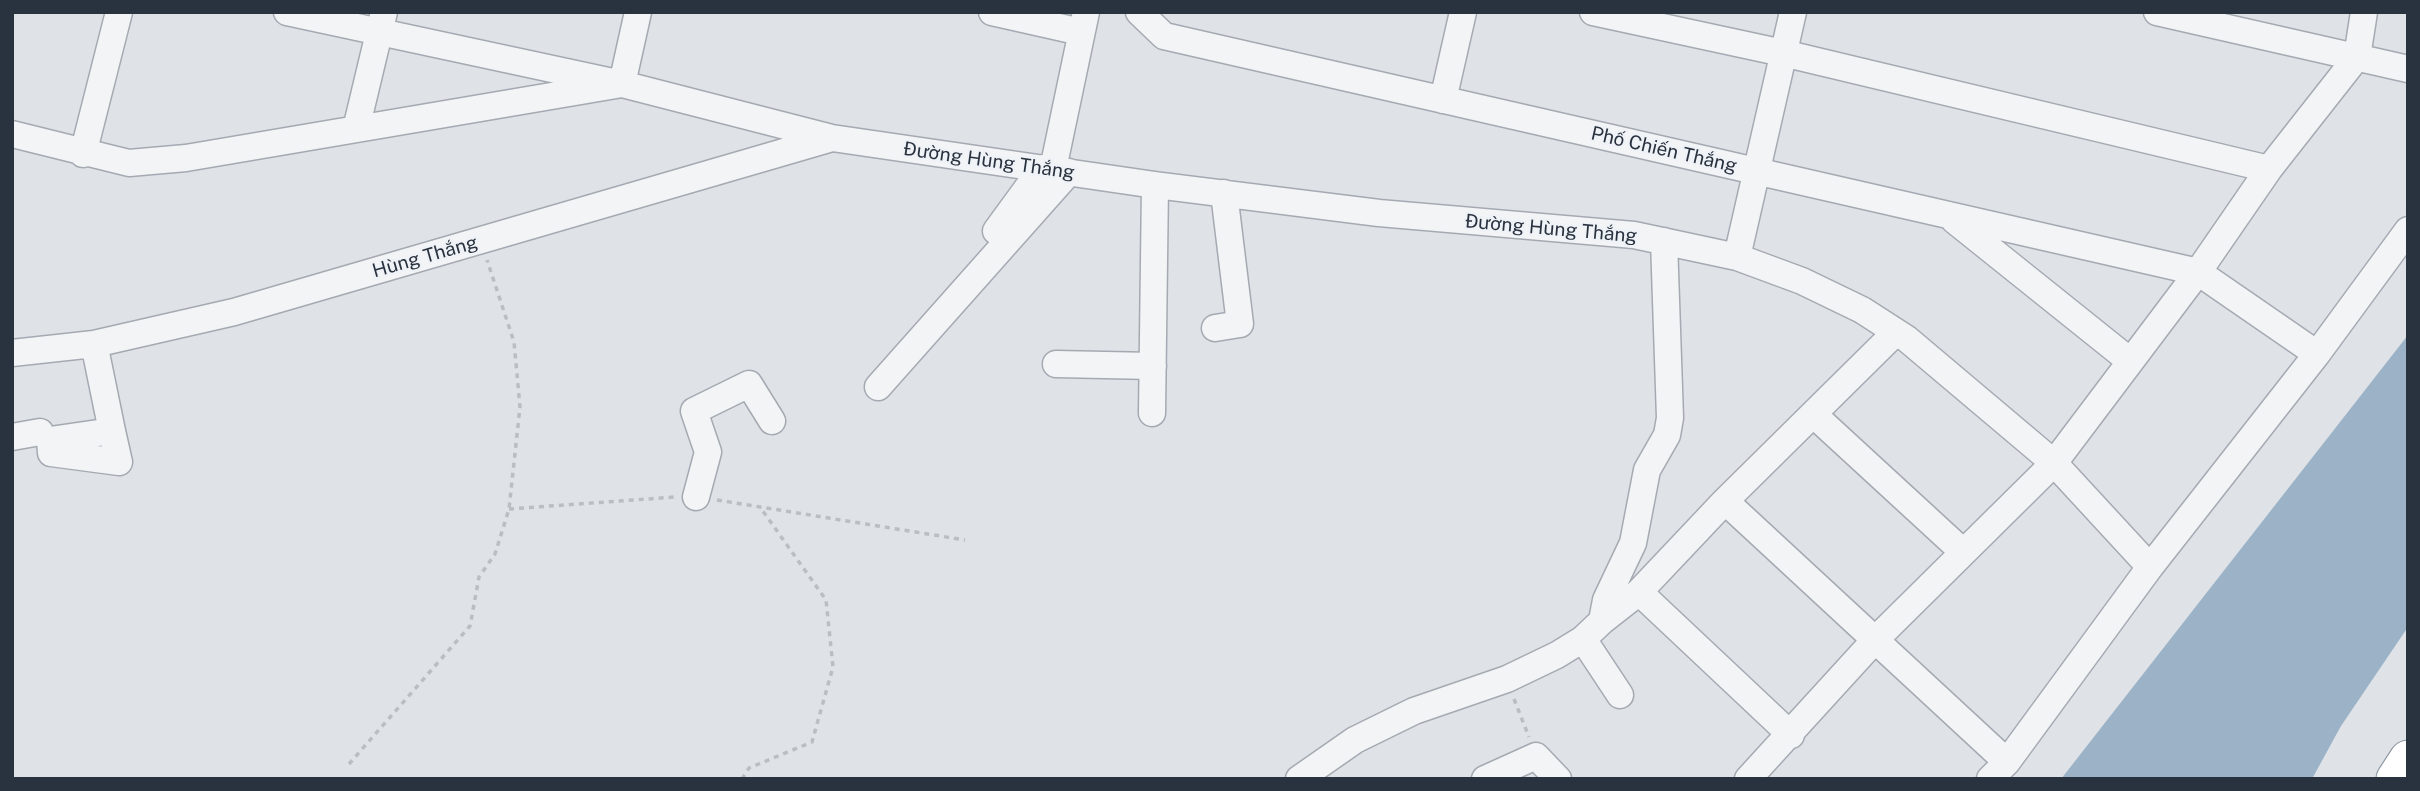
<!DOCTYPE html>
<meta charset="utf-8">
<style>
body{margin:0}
#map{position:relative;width:2420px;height:791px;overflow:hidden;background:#dfe3e8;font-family:"Public Sans",sans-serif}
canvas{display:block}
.frame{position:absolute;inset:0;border:14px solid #29323f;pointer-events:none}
</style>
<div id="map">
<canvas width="2420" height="791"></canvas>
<div class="frame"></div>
</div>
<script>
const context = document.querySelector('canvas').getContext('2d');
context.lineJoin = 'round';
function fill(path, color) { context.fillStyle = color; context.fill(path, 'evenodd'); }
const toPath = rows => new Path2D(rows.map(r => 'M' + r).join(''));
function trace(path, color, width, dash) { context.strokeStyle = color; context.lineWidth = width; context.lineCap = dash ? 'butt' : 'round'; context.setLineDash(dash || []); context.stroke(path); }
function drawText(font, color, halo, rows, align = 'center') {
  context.font = font + ' "Public Sans",sans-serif'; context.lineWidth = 5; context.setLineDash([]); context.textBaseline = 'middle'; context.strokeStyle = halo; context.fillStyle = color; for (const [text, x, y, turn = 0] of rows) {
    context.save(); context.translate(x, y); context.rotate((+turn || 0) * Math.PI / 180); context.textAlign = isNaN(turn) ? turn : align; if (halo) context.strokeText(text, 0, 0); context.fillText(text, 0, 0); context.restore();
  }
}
fill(toPath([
 [2408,335,2408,627,2341,726,2312,779,2061,779]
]), '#9cb3c7');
const minor = toPath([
 [287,12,622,84,832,138,1155,185,1379,213,1634,235,1737,257,1802,281,1862,310,1907,339,2054,463,2150,567],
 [992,12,1081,32],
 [1139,12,1164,36,2198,272,2317,354],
 [1593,12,1783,53,2269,169],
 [2157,12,2408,69],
 [1443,100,1463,12],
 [356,129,384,12],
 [12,134,129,163,186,158,622,84,638,12],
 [83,154,119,12],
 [1053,169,1086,12],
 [1954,220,2130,361],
 [996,231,1042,168],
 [1737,257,1793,12],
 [1215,328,1240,324,1224,193],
 [94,344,97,358,112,431,119,462,51,453,50,440,112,431],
 [12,353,94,344,234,312,832,138],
 [1056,364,1153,366],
 [878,387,1069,172],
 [1152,413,1155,185],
 [1813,414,1962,551],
 [12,437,40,432],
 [696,497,708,452,694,411,749,384,772,421],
 [1725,501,2007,762],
 [1639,592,1791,735],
 [1602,621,1639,592,1725,501,1896,332],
 [1583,639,1620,695],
 [1299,779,1355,740,1414,711,1507,679,1557,655,1583,639,1602,621,1606,600,1633,543,1647,470,1667,435,1670,418,1664,241],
 [1485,779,1536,756,1558,779],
 [1748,779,1874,641,2054,463,2198,272,2269,169,2357,57,2364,12],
 [1990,779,2007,762,2150,567,2317,354,2408,230]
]);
const highway = toPath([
 [2395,779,2408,759]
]);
trace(minor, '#a5aab2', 29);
trace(highway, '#87929e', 39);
trace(toPath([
 [717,500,965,540],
 [509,509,675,497],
 [1514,699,1529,737],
 [349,764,470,626,479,577,495,554,509,509,520,407,514,342,487,260],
 [742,779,749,768,812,742,833,667,826,600,760,507]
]), '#babec3', 3.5, [5, 5]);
trace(minor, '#f2f4f6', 26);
trace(highway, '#fff', 37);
drawText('19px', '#29323f', '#eff2f6', [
 ["Phố Chiến Thắng",1664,150,13],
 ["Đường Hùng Thắng",989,161,8],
 ["Đường Hùng Thắng",1551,229,5],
 ["Hùng Thắng",425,257,-16]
]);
</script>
